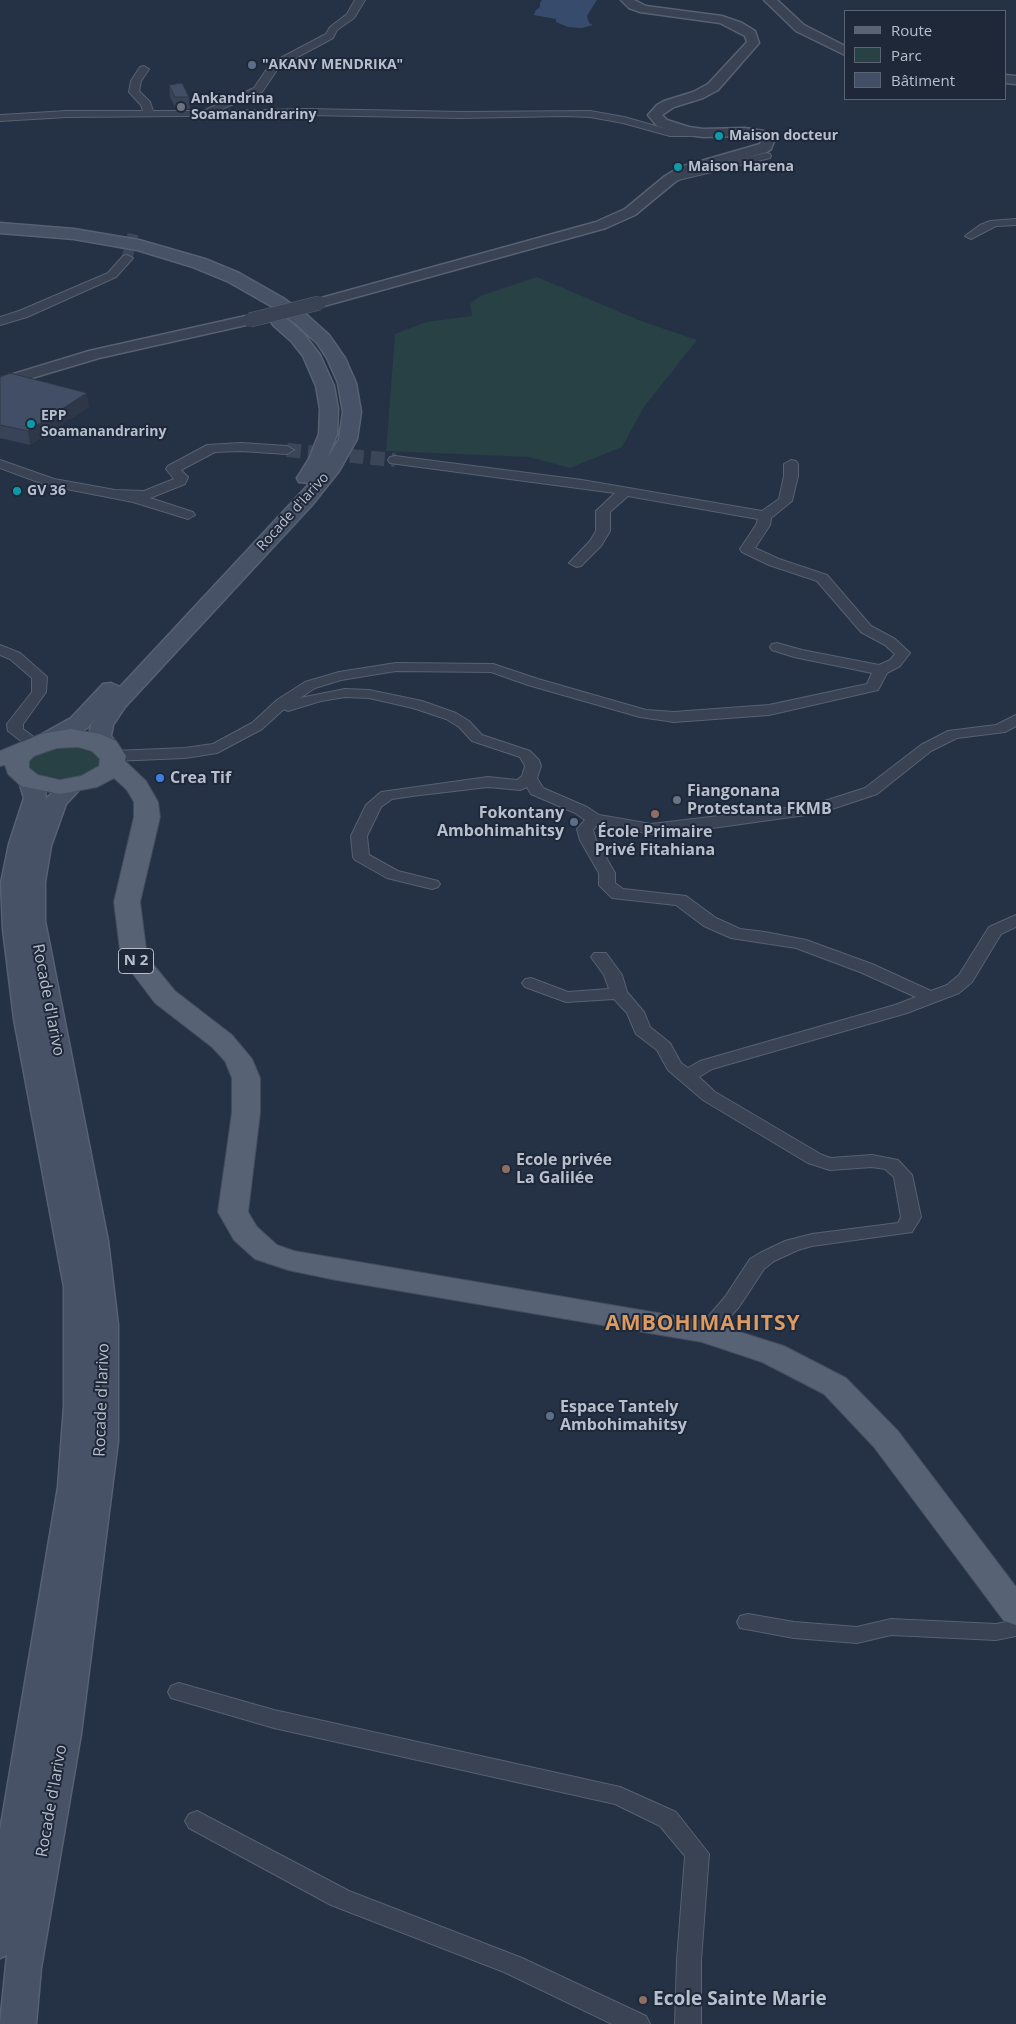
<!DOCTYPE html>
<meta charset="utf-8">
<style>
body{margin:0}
#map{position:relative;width:1016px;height:2024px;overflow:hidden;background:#253144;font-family:"Open Sans",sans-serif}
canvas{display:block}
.legend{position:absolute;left:844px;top:10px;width:162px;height:90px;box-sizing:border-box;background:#1e2839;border:1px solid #5b6474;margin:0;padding:6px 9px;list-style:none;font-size:15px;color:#b7bfcd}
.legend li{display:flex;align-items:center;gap:10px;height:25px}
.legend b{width:25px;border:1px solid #5b6474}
</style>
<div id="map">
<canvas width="1016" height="2024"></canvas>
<ul class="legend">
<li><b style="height:6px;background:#576274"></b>Route</li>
<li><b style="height:14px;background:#274145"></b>Parc</li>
<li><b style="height:14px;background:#414e65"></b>Bâtiment</li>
</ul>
</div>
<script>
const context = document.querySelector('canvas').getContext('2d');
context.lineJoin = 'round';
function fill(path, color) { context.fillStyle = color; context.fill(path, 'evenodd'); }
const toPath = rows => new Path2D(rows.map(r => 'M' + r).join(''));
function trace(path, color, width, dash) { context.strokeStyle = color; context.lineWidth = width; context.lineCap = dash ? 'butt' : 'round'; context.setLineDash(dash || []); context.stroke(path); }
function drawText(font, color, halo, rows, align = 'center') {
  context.font = font + ' "Open Sans",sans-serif'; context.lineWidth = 4; context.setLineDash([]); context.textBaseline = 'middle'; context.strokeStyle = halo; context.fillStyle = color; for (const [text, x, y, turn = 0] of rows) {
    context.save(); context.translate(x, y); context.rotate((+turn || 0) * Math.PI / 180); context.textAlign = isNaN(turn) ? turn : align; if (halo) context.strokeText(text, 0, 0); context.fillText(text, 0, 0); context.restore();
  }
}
fill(toPath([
 [537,277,641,321,697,340,644,407,622,447,570,468,529,457,386,451,395,334,426,322,472,316,470,304,480,296],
 [68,742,100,753,101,762,98,767,80,777,62,779,39,775,30,768,29,764,32,755]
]), '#274145');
fill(toPath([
 [542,0,597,0,587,16,589,23,593,25,582,28,568,27,556,22,556,19,534,15,535,11,540,7,540,3]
]), '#374b6d');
trace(toPath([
 [127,258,133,234]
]), '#3b4659', 11, [11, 5.5]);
trace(toPath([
 [287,450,395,460]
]), '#3b4659', 14, [14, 7]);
const minor = toPath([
 [355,0,365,0,354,18,337,30,333,38,279,67,262,92,217,111,308,109,462,112,590,111,624,117,670,130,702,130,707,133,702,136,670,136,623,123,590,117,566,116,462,118,308,115,67,117,0,121,0,115,67,111,143,111,141,105,129,92,131,81,140,67,144,66,149,69,141,81,139,91,150,102,153,111,203,111,254,88,271,63,326,34,330,27,347,14,355,0],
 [766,153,770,154,771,156,770,158,670,182,665,179,666,177,766,153],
 [1016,219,1016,225,996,226,971,239,965,236,980,225,990,221,1016,219],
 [127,255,133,258,116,277,27,317,0,325,0,317,19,311,108,273,123,256,127,255],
 [241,443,287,446,294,450,287,454,241,451,215,452,181,470,188,477,185,484,150,498,193,512,195,515,188,519,133,502,46,485,0,468,0,460,54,479,115,490,144,491,174,479,166,469,168,466,207,445,241,443],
 [395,456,582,480,762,511,779,499,784,476,784,464,791,460,796,461,798,464,798,476,792,501,771,518,770,525,755,548,779,559,827,575,871,626,895,639,910,653,900,666,887,673,878,690,769,715,674,722,640,717,528,685,491,672,396,671,341,680,315,688,300,698,345,689,369,690,422,701,456,713,469,721,482,735,530,751,539,760,541,766,537,778,543,788,587,807,599,815,651,824,812,805,865,788,921,745,948,731,996,725,1016,715,1016,726,1005,732,957,738,931,751,877,794,820,813,698,830,651,834,598,824,593,830,596,840,615,873,615,883,623,889,686,896,716,918,740,929,765,932,806,940,872,964,931,991,947,985,959,975,989,927,1016,915,1016,927,1001,934,972,982,959,993,907,1013,712,1069,699,1077,715,1092,822,1155,831,1158,872,1155,898,1160,912,1175,921,1217,912,1232,812,1246,798,1250,774,1261,764,1269,739,1307,712,1337,705,1339,698,1337,695,1332,725,1297,750,1259,760,1253,785,1241,812,1234,898,1223,901,1217,894,1177,885,1169,872,1167,830,1170,808,1163,703,1100,668,1070,657,1050,636,1034,627,1013,614,999,566,1002,525,987,522,983,525,979,531,978,568,992,609,989,604,975,591,957,594,953,606,953,622,975,627,992,644,1012,650,1027,670,1043,681,1063,688,1068,700,1061,895,1005,916,997,860,972,796,948,731,938,704,926,676,905,612,898,599,885,599,873,580,840,577,829,585,820,575,813,531,794,527,787,520,790,488,787,412,796,392,799,381,807,367,836,369,855,398,871,438,881,440,884,438,887,432,889,387,878,355,860,353,857,351,836,366,805,381,792,488,777,517,780,522,776,525,766,520,757,472,741,459,727,446,719,413,708,369,698,345,697,321,701,288,711,284,709,262,729,217,753,185,758,114,761,109,759,106,756,109,753,114,751,185,748,213,744,252,723,277,700,305,682,339,672,396,663,493,664,538,679,646,710,674,712,769,705,867,684,872,673,794,657,772,650,770,647,772,644,777,643,802,650,879,665,890,660,895,654,885,645,861,632,817,581,769,565,742,552,740,549,756,525,758,519,628,496,610,512,610,531,601,546,581,566,576,567,569,563,590,541,596,531,596,511,615,493,390,463,388,460,390,457,395,456],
 [0,645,20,653,47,677,46,692,23,724,23,729,39,741,42,744,39,747,29,747,8,731,7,724,32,692,32,678,10,659,0,655,0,645],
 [748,1614,794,1622,857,1627,891,1619,996,1624,1016,1620,1016,1636,996,1640,891,1635,857,1643,794,1638,740,1628,737,1622,740,1616,748,1614],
 [179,1683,274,1710,620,1787,676,1812,709,1854,701,1960,701,2024,675,2024,677,1960,685,1856,660,1826,615,1804,274,1728,171,1698,168,1692,171,1686,179,1683],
 [197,1811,349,1891,522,1958,646,2016,650,2024,612,2024,504,1972,331,1905,189,1828,185,1821,189,1814,197,1811]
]);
const tertiary = toPath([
 [621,0,634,0,646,6,722,16,742,23,755,31,759,43,718,90,703,98,674,107,662,115,667,120,689,127,703,129,745,128,764,131,775,139,771,149,767,152,690,173,675,182,635,215,606,228,324,306,314,306,311,303,314,300,596,222,625,209,665,176,680,167,760,144,761,141,755,138,745,136,703,137,682,134,657,126,648,115,657,105,664,101,693,92,708,84,747,42,745,36,720,23,640,12,629,8,621,0],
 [764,0,777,0,804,25,845,46,845,55,796,31,764,0],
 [1005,75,1016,76,1016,84,1005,83,1005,75],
 [250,315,255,317,258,320,255,323,99,358,12,384,0,390,0,378,89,351,250,315]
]);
const secondary = toPath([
 [0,223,74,229,139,240,205,259,239,273,283,298,308,316,329,335,345,358,356,383,361,412,357,439,339,471,312,505,125,707,113,725,111,736,118,746,115,751,107,753,99,751,89,736,91,725,97,717,87,728,58,744,50,746,42,744,39,739,42,734,71,718,103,684,111,683,120,687,310,483,299,482,297,478,309,459,319,434,320,409,316,386,303,356,292,342,274,326,271,322,274,318,280,317,286,318,304,334,320,355,334,386,338,409,337,434,327,459,339,439,343,412,338,383,327,358,317,343,296,324,271,306,227,281,193,267,137,250,74,239,0,233,0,223],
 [30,774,38,776,41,781,45,790,46,799,64,781,72,779,80,781,83,786,66,804,51,846,45,882,45,921,108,1241,118,1325,118,1441,81,1734,41,1968,36,2024,0,2024,7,1955,0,1958,0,1831,58,1487,64,1406,64,1287,14,1019,3,929,1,883,9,844,24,798,19,781,22,776,30,774]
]);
const primary = toPath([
 [71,729,100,734,116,741,126,756,125,761,146,781,158,802,160,817,140,902,147,957,175,991,232,1035,252,1059,260,1078,260,1113,248,1212,257,1227,277,1245,294,1251,705,1321,784,1346,846,1378,898,1431,1016,1587,1016,1625,1004,1621,874,1447,824,1394,762,1362,702,1342,336,1280,288,1270,255,1259,234,1240,218,1212,232,1113,232,1078,225,1061,212,1047,155,1003,121,958,114,902,134,817,134,802,127,790,114,778,97,787,60,794,21,786,8,774,5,765,0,766,0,751,41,734,71,729],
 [78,747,92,751,100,759,99,766,81,776,60,780,38,775,29,768,29,761,34,756,57,748,78,747]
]);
trace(minor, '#586171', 2);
trace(tertiary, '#586171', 3);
trace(secondary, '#586171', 3);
trace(primary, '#434c5d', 2);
fill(minor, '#394354');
fill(tertiary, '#394354');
fill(secondary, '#475267');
fill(primary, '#576274');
const tertiaryBridge = toPath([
 [250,320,319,303]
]);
trace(tertiaryBridge, '#586171', 15, []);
trace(tertiaryBridge, '#394354', 14);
fill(toPath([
 [169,85,189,97,190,109,176,109,170,97],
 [0,377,89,407,30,445,0,438]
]), '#384357');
fill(toPath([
 [87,393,89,407,30,445,28,431]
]), '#2e3747');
const building = toPath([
 [182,83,189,97,175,97,169,85,182,83],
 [10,373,87,393,28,431,0,425,0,377,10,373]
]);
fill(building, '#414e65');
trace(building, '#2e3747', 1);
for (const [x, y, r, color] of [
 [252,65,5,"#5c6f8a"],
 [181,107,5,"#6b7280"],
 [719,136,5,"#0f9aa8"],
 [678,167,5,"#0f9aa8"],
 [31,424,5,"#0f9aa8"],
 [17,491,5,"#0f9aa8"],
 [160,778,5,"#3f7fe0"],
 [677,800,5,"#6b7280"],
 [655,814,5,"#8d6e63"],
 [574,822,5,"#5c6f8a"],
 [506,1169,5,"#8d6e63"],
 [550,1416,5,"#5c6f8a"],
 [643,2000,5,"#8d6e63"]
]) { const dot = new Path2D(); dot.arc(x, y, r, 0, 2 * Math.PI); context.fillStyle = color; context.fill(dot); trace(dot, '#1e2839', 2); }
drawText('bold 14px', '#b7bfcd', '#1e2839', [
 ["\"AKANY MENDRIKA\"",262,65],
 ["Ankandrina",191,99],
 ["Soamanandrariny",191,115],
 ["Maison docteur",729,136],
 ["Maison Harena",688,167],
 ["EPP",41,416],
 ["Soamanandrariny",41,432],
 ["GV 36",27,491]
], 'left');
drawText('14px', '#b7bfcd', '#1e2839', [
 ["Rocade d'Iarivo",293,512,-48]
]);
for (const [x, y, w] of [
 [136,961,35]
]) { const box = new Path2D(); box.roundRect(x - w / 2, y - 12.5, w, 25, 4); context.fillStyle = '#1e2839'; context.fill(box); trace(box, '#b7bfcd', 1); }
drawText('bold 15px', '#b7bfcd', null, [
 ["N 2",136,961]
]);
drawText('bold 16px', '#b7bfcd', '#1e2839', [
 ["Crea Tif",170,778],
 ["Fiangonana",687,791],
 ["Protestanta FKMB",687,809],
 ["Fokontany",564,813,"right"],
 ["Ambohimahitsy",564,831,"right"],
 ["École Primaire",655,832,"center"],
 ["Privé Fitahiana",655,850,"center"],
 ["Ecole privée",516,1160],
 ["La Galilée",516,1178],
 ["Espace Tantely",560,1407],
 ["Ambohimahitsy",560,1425]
], 'left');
drawText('16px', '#b7bfcd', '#1e2839', [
 ["Rocade d'Iarivo",48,1000,79],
 ["Rocade d'Iarivo",102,1400,-88],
 ["Rocade d'Iarivo",52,1801,-80]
]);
drawText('bold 19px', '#b7bfcd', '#1e2839', [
 ["Ecole Sainte Marie",653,2000]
], 'left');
context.letterSpacing = '1px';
drawText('bold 21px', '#de9b61', '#1e2839', [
 ["AMBOHIMAHITSY",703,1324]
]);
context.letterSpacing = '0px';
</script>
